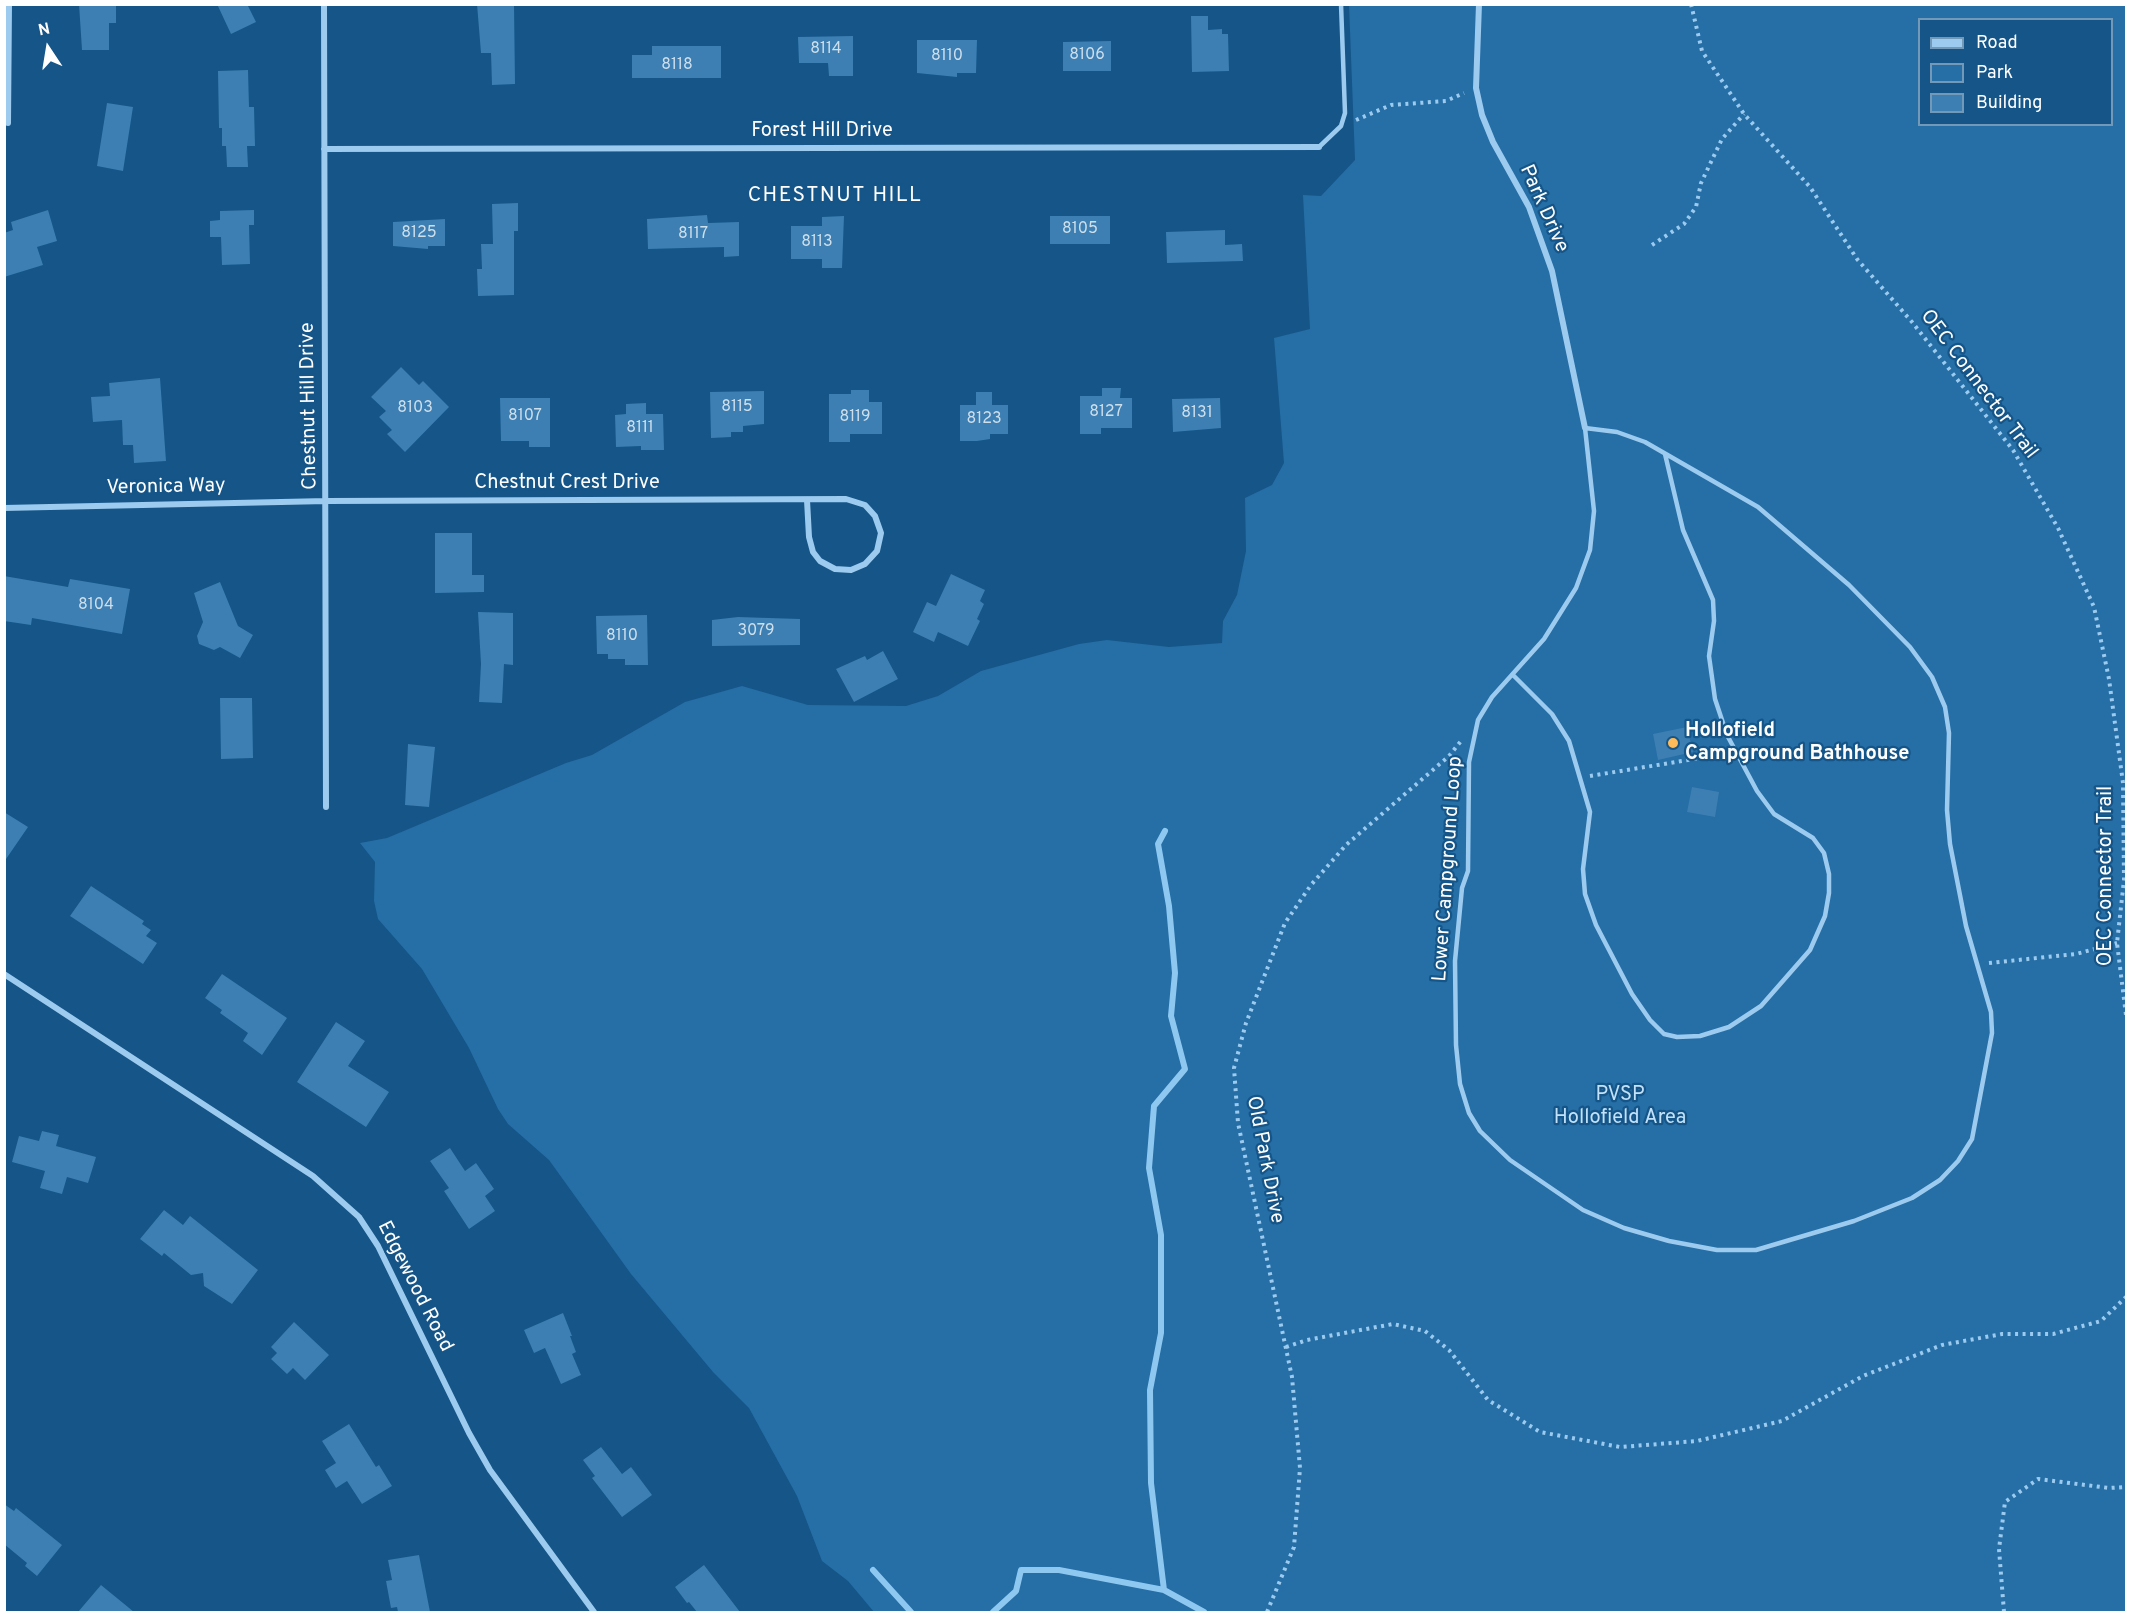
<!DOCTYPE html>
<style>
body{margin:0}
#map{position:relative;width:2131px;height:1617px;overflow:hidden;background:#155588;font-family:Overpass,sans-serif}
canvas{display:block}
.frame{position:absolute;inset:0;border:6px solid #fff;pointer-events:none}
.legend{position:absolute;left:1918px;top:18px;width:195px;height:108px;box-sizing:border-box;background:#155588;border:2px solid #7399b8;margin:0;padding:8px 10px;list-style:none;font-size:18px;color:#fff}
.legend li{display:flex;align-items:center;gap:12px;height:30px}
.legend b{width:30px;border:2px solid #7399b8}
.north{position:absolute;left:18px;top:18px;width:60px;height:60px;-webkit-text-stroke:4px #155588;paint-order:stroke;rotate:348deg;font-size:16px;font-weight:700;line-height:24px;text-align:center;color:#fff}
.north::after{content:'';display:block;margin:auto;width:21px;height:27px;background:#fff;clip-path:polygon(50% 0,100% 100%,50% 72%,0 100%)}
</style>
<div id="map">
<canvas width="2131" height="1617"></canvas>
<div class="frame"></div>
<ul class="legend">
<li><b style="height:8px;background:#9ccbef"></b>Road</li>
<li><b style="height:16px;background:#256ea6"></b>Park</li>
<li><b style="height:16px;background:#3d7fb2"></b>Building</li>
</ul>
<div class="north">N</div>
</div>
<script>
const context = document.querySelector('canvas').getContext('2d');
context.lineJoin = 'round';
function fill(path, color) { context.fillStyle = color; context.fill(path, 'evenodd'); }
const toPath = rows => new Path2D(rows.map(r => 'M' + r).join(''));
function trace(path, color, width, dash) { context.strokeStyle = color; context.lineWidth = width; context.lineCap = dash ? 'butt' : 'round'; context.setLineDash(dash || []); context.stroke(path); }
function drawText(font, color, halo, rows, align = 'center') {
  context.font = font + ' Overpass,sans-serif'; context.lineWidth = 4.5; context.setLineDash([]); context.textBaseline = 'middle'; context.strokeStyle = halo; context.fillStyle = color; for (const [text, x, y, turn = 0] of rows) {
    context.save(); context.translate(x, y); context.rotate((+turn || 0) * Math.PI / 180); context.textAlign = isNaN(turn) ? turn : align; if (halo) context.strokeText(text, 0, 0); context.fillText(text, 0, 0); context.restore();
  }
}
fill(toPath([
 [1349,5,2126,5,2126,1612,874,1612,848,1581,822,1561,797,1496,749,1408,713,1372,631,1274,549,1160,508,1124,498,1109,469,1048,422,969,378,919,374,901,375,862,360,843,387,838,566,763,592,755,685,702,742,686,808,705,906,706,938,696,981,671,1079,644,1107,640,1169,647,1222,643,1223,621,1237,595,1246,551,1245,498,1272,485,1284,463,1274,338,1310,329,1303,195,1321,196,1355,160],
 [1920,20,2112,20,2112,124,1920,124]
]), '#256ea6');
trace(toPath([
 [873,1570,911,1612],
 [1164,1590,1151,1483,1150,1390,1161,1333,1161,1235,1149,1168,1154,1106,1185,1069,1171,1016,1175,973,1169,906,1158,844,1165,831],
 [993,1612,1016,1591,1021,1570,1059,1570,1164,1590,1204,1612]
]), '#8ec8f1', 6);
fill(toPath([
 [79,4,116,4,116,23,109,23,109,50,82,50],
 [217,4,247,4,256,22,231,34],
 [477,4,514,4,515,84,492,85,491,53,481,53],
 [1191,16,1208,16,1208,30,1222,29,1222,34,1228,34,1229,71,1192,72],
 [853,36,853,76,829,76,828,63,799,63,798,37],
 [917,40,977,40,976,73,957,73,957,77,917,73],
 [1111,41,1111,71,1063,71,1063,42],
 [652,46,721,46,721,78,632,78,632,55,652,55],
 [248,70,249,107,254,107,255,146,247,146,248,167,227,167,226,146,222,146,222,128,219,128,218,71],
 [107,103,133,107,123,171,97,166],
 [518,203,518,231,514,231,514,295,478,296,477,269,482,269,481,244,493,244,492,204],
 [48,210,57,241,37,247,43,265,4,277,4,233,13,230,11,222],
 [254,210,254,225,249,225,250,264,222,265,221,237,210,237,210,221,220,220,220,211],
 [707,215,708,223,739,222,739,256,724,257,724,247,648,249,647,219],
 [844,216,842,268,822,268,822,259,791,259,791,226,822,226,822,217],
 [1050,216,1110,216,1110,244,1050,244],
 [445,219,445,246,428,246,428,249,393,246,393,222],
 [1225,230,1225,245,1242,244,1243,261,1167,263,1166,232],
 [401,367,419,385,423,381,449,407,405,452,387,434,392,430,379,417,386,411,371,397],
 [160,378,166,461,134,463,133,445,123,445,122,420,93,422,91,397,110,396,109,383],
 [1102,388,1121,388,1120,398,1132,398,1132,428,1101,428,1101,434,1080,434,1080,396,1102,396],
 [851,390,869,390,869,402,882,402,882,434,850,434,850,442,829,442,829,394,851,394],
 [764,391,764,424,743,426,743,432,731,432,731,437,711,438,710,392],
 [976,392,992,392,992,405,1008,405,1008,434,990,434,990,439,977,441,960,441,960,405,976,405],
 [500,398,550,398,550,447,529,447,529,441,501,441],
 [1220,398,1221,428,1173,432,1172,399],
 [646,403,646,414,663,414,664,450,641,450,641,446,616,447,615,415,626,414,626,404],
 [435,533,472,533,472,575,484,575,484,592,435,593],
 [951,574,985,590,980,601,984,604,977,619,980,621,968,646,938,632,934,642,913,632,927,602,936,606],
 [4,576,68,587,70,579,130,589,122,634,32,618,31,625,4,621],
 [220,582,238,626,253,635,240,658,220,647,214,650,199,644,197,636,203,622,194,593],
 [478,612,513,613,513,665,504,664,502,703,479,702,481,664],
 [647,615,648,665,625,665,625,659,608,659,608,654,597,654,596,616],
 [738,617,800,619,800,645,712,646,712,620],
 [883,651,898,679,854,702,836,669,865,656,867,660],
 [220,698,252,698,253,758,221,759],
 [1687,727,1693,752,1658,760,1653,734],
 [408,744,435,747,429,807,405,805],
 [1692,787,1719,792,1715,817,1687,812],
 [4,812,28,827,4,862],
 [91,886,144,921,142,924,151,930,146,936,157,943,143,964,70,916],
 [222,974,287,1018,262,1055,243,1041,248,1033,220,1013,222,1010,205,998],
 [336,1022,365,1041,348,1066,389,1092,366,1127,297,1082],
 [42,1131,59,1135,56,1146,96,1157,88,1183,67,1177,62,1194,40,1188,45,1171,12,1162,19,1136,39,1141],
 [450,1148,465,1171,476,1163,494,1189,485,1196,495,1211,469,1229,444,1191,449,1188,430,1161],
 [164,1210,183,1225,190,1216,258,1270,232,1304,204,1286,203,1273,191,1275,164,1253,162,1256,140,1239],
 [563,1313,572,1336,570,1336,576,1352,572,1354,581,1375,561,1384,545,1348,534,1353,524,1330],
 [294,1322,329,1355,305,1380,293,1368,287,1374,271,1359,277,1353,271,1347],
 [349,1424,376,1467,379,1465,392,1486,362,1504,347,1481,336,1488,325,1470,336,1463,322,1441],
 [601,1447,622,1474,631,1467,652,1495,622,1517,592,1478,595,1476,583,1460],
 [4,1504,14,1511,16,1508,62,1545,37,1576,25,1566,27,1563,4,1544],
 [419,1555,430,1612,398,1612,397,1607,391,1608,386,1581,392,1580,388,1560],
 [704,1565,740,1612,697,1612,689,1602,687,1603,675,1587],
 [101,1585,134,1612,78,1612]
]), '#3d7fb2');
trace(toPath([
 [1691,4,1702,51,1744,114,1810,187,1857,259,1912,322,2013,450,2058,528,2094,607,2109,679,2123,783,2124,880,2117,943,2126,1015],
 [1356,120,1391,105,1446,101,1464,93],
 [1652,245,1684,224,1696,207,1701,183,1722,139,1744,114],
 [1590,776,1725,754],
 [1989,963,2076,954,2117,943],
 [1286,1347,1307,1340,1393,1324,1425,1331,1449,1350,1488,1400,1540,1432,1620,1447,1697,1441,1782,1421,1863,1376,1942,1345,2002,1334,2053,1334,2101,1321,2126,1297],
 [1267,1612,1294,1547,1300,1468,1292,1377,1238,1123,1234,1068,1246,1023,1285,923,1311,885,1346,845,1449,756,1461,741],
 [2004,1612,1999,1549,2005,1502,2038,1479,2109,1488,2126,1487]
]), '#9ccbef', 4, [3, 4.5]);
trace(toPath([
 [1319,147,1341,126,1345,113,1341,4],
 [1585,428,1617,432,1645,442,1758,507,1849,585,1910,647,1932,677,1945,707,1949,733,1947,810,1950,844,1966,926,1991,1012,1992,1033,1972,1139,1958,1161,1940,1180,1912,1198,1854,1221,1756,1250,1717,1250,1669,1241,1624,1228,1583,1210,1510,1160,1480,1131,1469,1113,1460,1084,1456,1045,1455,961,1462,888,1468,871,1469,762,1478,720,1492,697,1544,639,1576,588,1590,550,1594,511,1585,428],
 [1513,675,1552,714,1569,741,1590,812,1583,869,1585,894,1596,925,1632,994,1650,1020,1664,1034,1677,1037,1700,1036,1729,1027,1761,1006,1810,950,1825,916,1829,893,1829,874,1824,853,1813,838,1774,814,1757,791,1727,735,1715,699,1709,656,1714,621,1713,600,1683,530,1665,454]
]), '#9ccbef', 4.5);
trace(toPath([
 [324,4,326,807],
 [1479,4,1476,88,1482,115,1493,142,1529,207,1552,271,1585,428],
 [8,123,9,4],
 [324,149,1319,147],
 [4,508,327,501,846,499,865,505,875,516,881,533,877,551,865,564,851,570,835,569,820,561,813,552,809,537,807,500],
 [4,974,313,1176,359,1217,378,1246,469,1433,490,1470,594,1612]
]), '#9ccbef', 6);
for (const [x, y, r, color] of [
 [1673,743,6,"#ffbb59"]
]) { const dot = new Path2D(); dot.arc(x, y, r, 0, 2 * Math.PI); context.fillStyle = color; context.fill(dot); trace(dot, '#155588', 2); }
drawText('16px', '#cedfec', null, [
 ["8114",826,50],
 ["8106",1087,56],
 ["8110",947,57],
 ["8118",677,66],
 ["8105",1080,230],
 ["8125",419,234],
 ["8117",693,235],
 ["8113",817,243],
 ["8115",737,408],
 ["8103",415,409],
 ["8127",1106,413],
 ["8131",1197,414],
 ["8107",525,417],
 ["8119",855,418],
 ["8123",984,420],
 ["8111",640,429],
 ["8104",96,606],
 ["3079",756,632],
 ["8110",622,637]
]);
drawText('20px', '#fff', '#155588', [
 ["Forest Hill Drive",822,132],
 ["Park Drive",1543,209,66],
 ["OEC Connector Trail",1978,385,53],
 ["Chestnut Hill Drive",310,406,-91],
 ["Chestnut Crest Drive",567,484],
 ["Veronica Way",166,488,-1],
 ["Lower Campground Loop",1449,869,-86],
 ["OEC Connector Trail",2107,876,-90],
 ["Old Park Drive",1264,1160,79],
 ["Edgewood Road",414,1287,63]
]);
drawText('bold 20px', '#fff', '#155588', [
 ["Hollofield",1685,732],
 ["Campground Bathhouse",1685,755]
], 'left');
drawText('20px', '#c2e2fb', '#155588', [
 ["PVSP",1620,1096],
 ["Hollofield Area",1620,1119]
]);
context.letterSpacing = '1.5px';
drawText('21px', '#fff', '#155588', [
 ["CHESTNUT HILL",835,197]
]);
context.letterSpacing = '0px';
</script>
